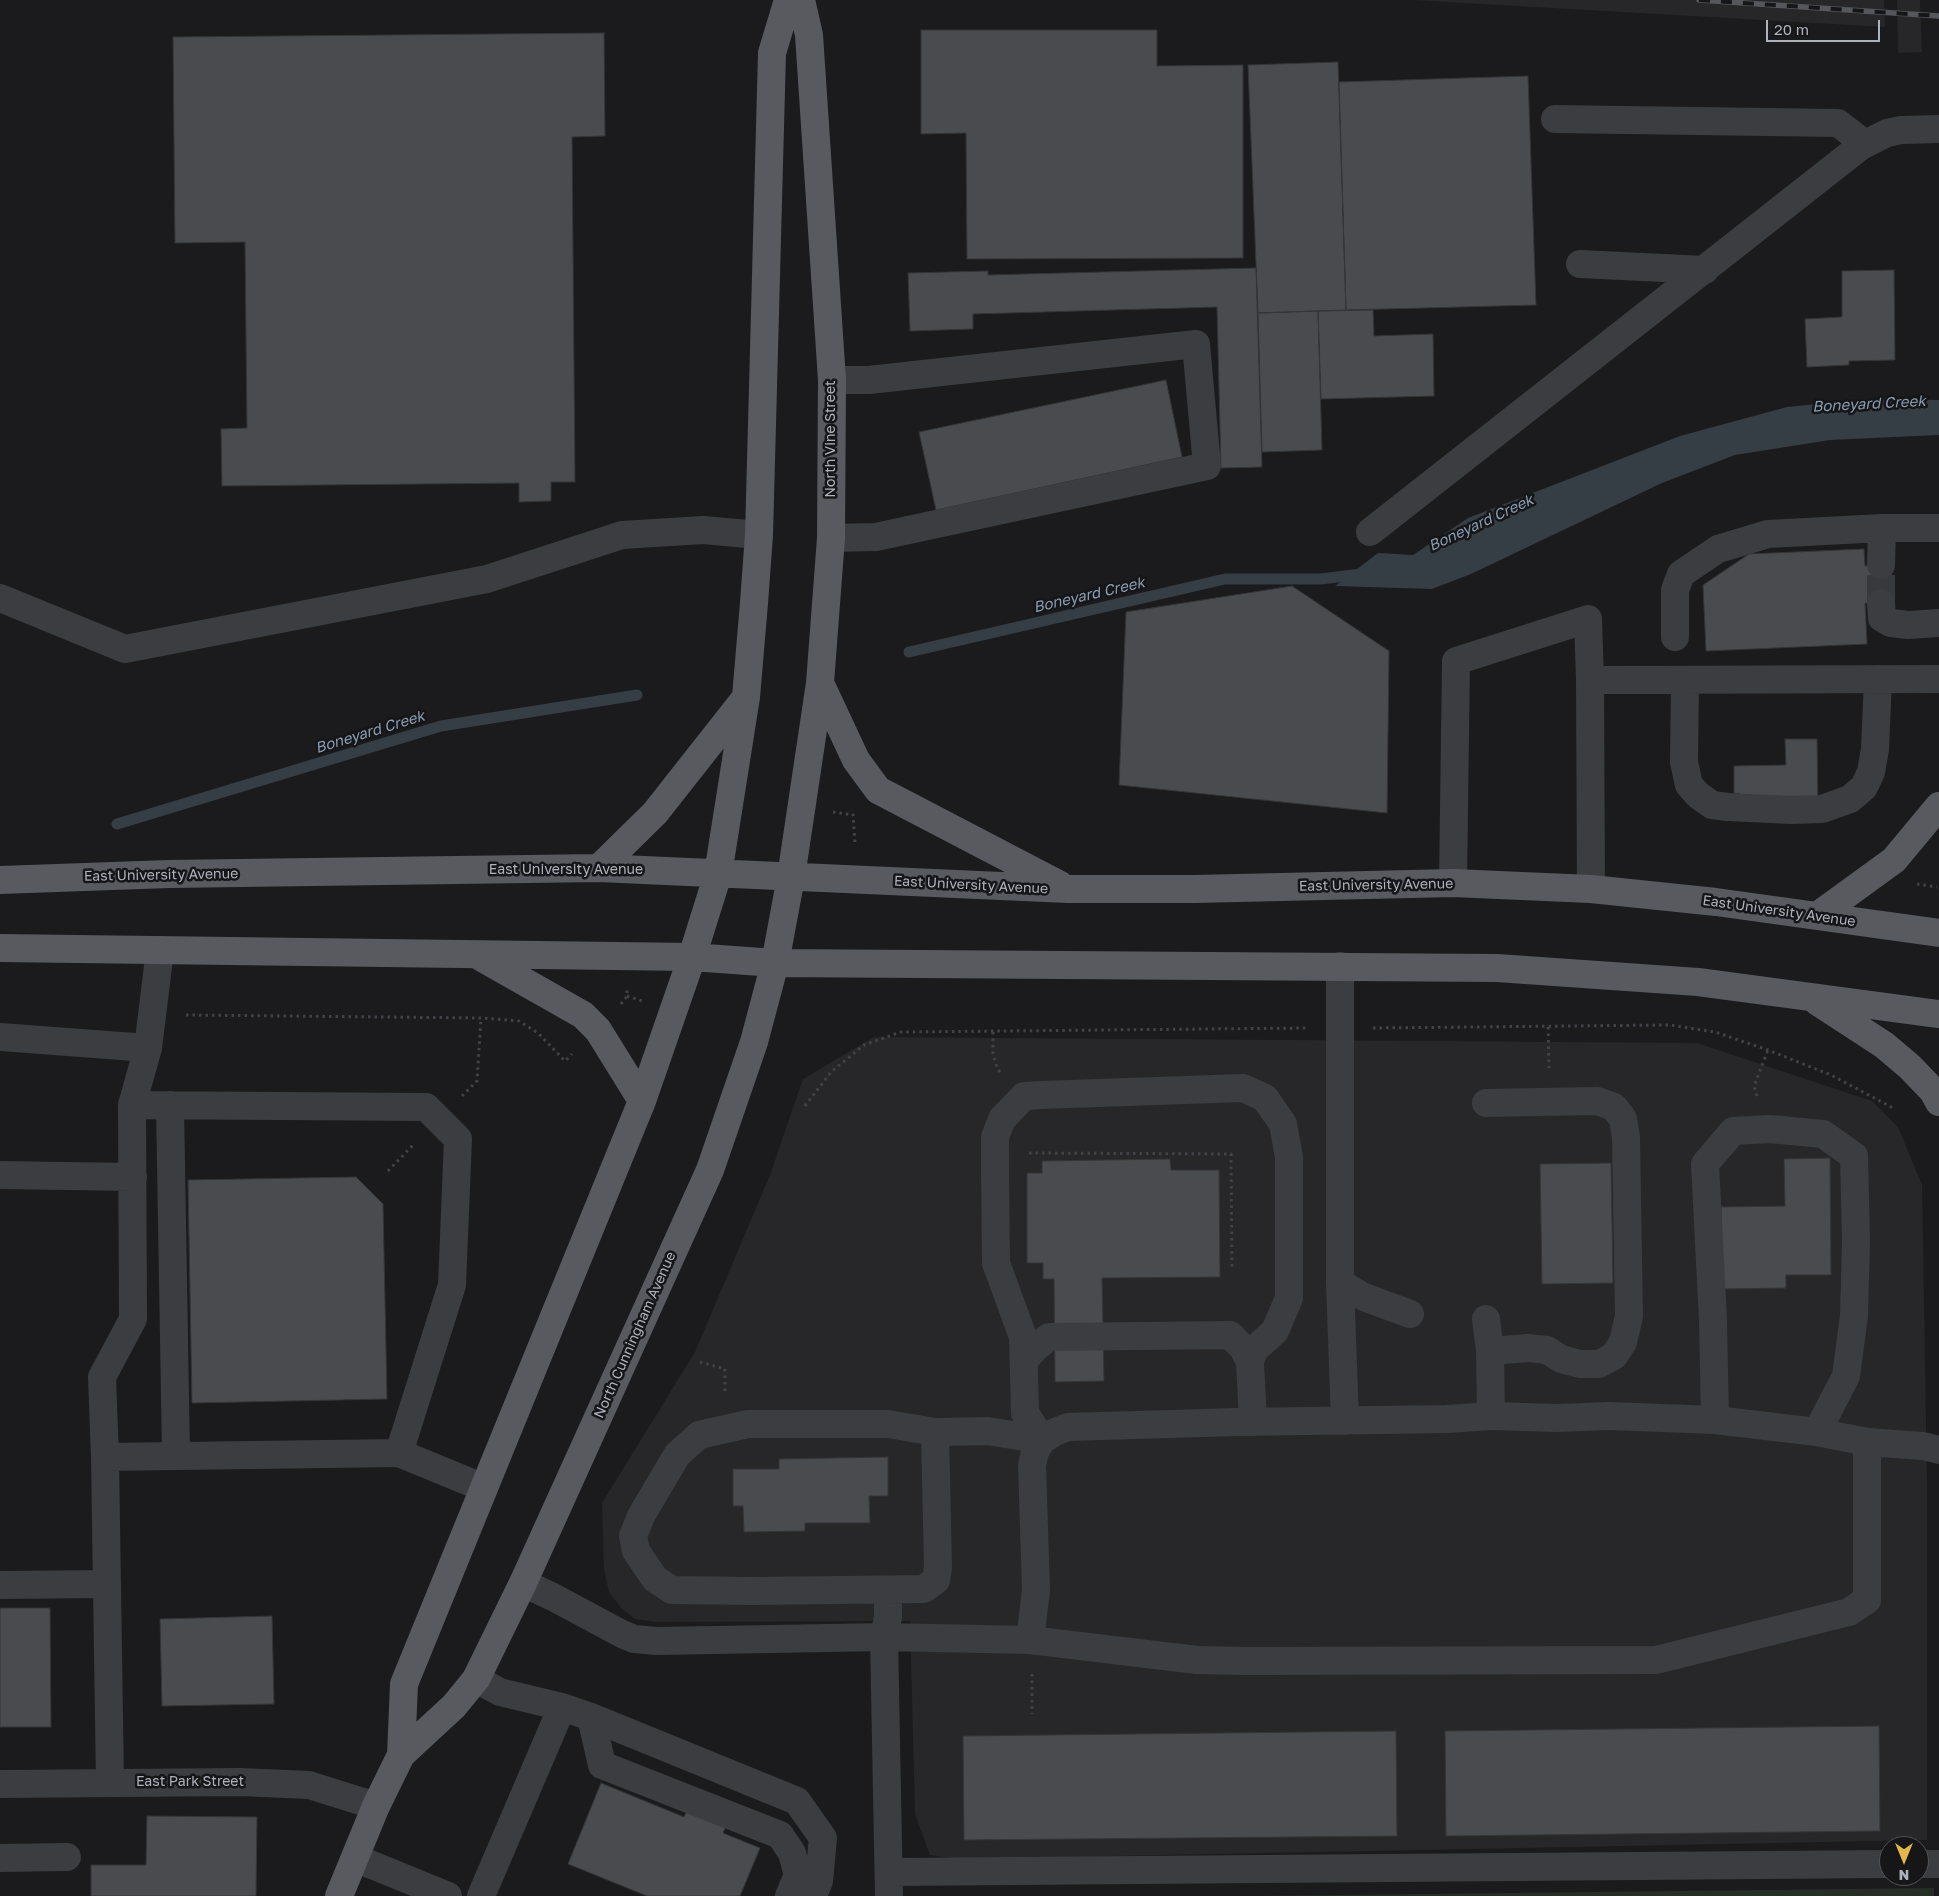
<!DOCTYPE html>
<style>
body{margin:0}
#map{position:relative;width:1939px;height:1896px;overflow:hidden;background:#1b1b1d;font-family:"Golos Text",sans-serif}
canvas{display:block}
.north{position:absolute;left:1879px;top:1836px;width:50px;height:50px;box-sizing:border-box;background:#161618;border:1px solid #535459;border-radius:50%;rotate:180deg;font-size:14px;font-weight:700;line-height:20px;text-align:center;color:#aeb2bb}
.north::after{content:'';display:block;margin:auto;width:18px;height:22px;background:#e2b74d;clip-path:polygon(50% 0,100% 100%,50% 72%,0 100%)}
.scale{position:absolute;left:1766px;top:20px;width:114px;height:22px;box-sizing:border-box;border:2px solid #aeb2bb;border-top:0;padding-left:6px;font-size:15px;line-height:18px;white-space:nowrap;color:#aeb2bb;-webkit-text-stroke:4px #161618;paint-order:stroke}
</style>
<div id="map">
<canvas width="1939" height="1896"></canvas>
<div class="north">N</div>
<div class="scale">20 m</div>
</div>
<script>
const context = document.querySelector('canvas').getContext('2d');
context.lineJoin = 'round';
function fill(path, color) { context.fillStyle = color; context.fill(path, 'evenodd'); }
const toPath = rows => new Path2D(rows.map(r => 'M' + r).join(''));
function trace(path, color, width, dash) { context.strokeStyle = color; context.lineWidth = width; context.lineCap = dash ? 'butt' : 'round'; context.setLineDash(dash || []); context.stroke(path); }
function drawText(font, color, halo, rows, align = 'center') {
  context.font = font + ' "Golos Text",sans-serif'; context.lineWidth = 5; context.setLineDash([]); context.textBaseline = 'middle'; context.strokeStyle = halo; context.fillStyle = color; for (const [text, x, y, turn = 0] of rows) {
    context.save(); context.translate(x, y); context.rotate((+turn || 0) * Math.PI / 180); context.textAlign = isNaN(turn) ? turn : align; if (halo) context.strokeText(text, 0, 0); context.fillText(text, 0, 0); context.restore();
  }
}
fill(toPath([
 [1412,0,1884,0,1885,27],
 [1897,0,1920,0,1922,52,1898,53],
 [874,1037,1697,1043,1872,1101,1898,1127,1922,1185,1927,1480,1927,1840,959,1859,930,1855,915,1814,910,1621,657,1622,635,1619,621,1608,609,1592,604,1570,602,1503,695,1352,770,1175,803,1079]
]), '#27272a');
fill(toPath([
 [1934,1888,1934,1896,1252,1896]
]), '#272e28');
fill(toPath([
 [1868,399,1939,400,1939,435,1830,440,1735,455,1662,483,1471,574,1432,589,1335,586,1378,553,1413,555,1468,518,1680,436,1787,407]
]), '#353d45');
trace(toPath([
 [909,652,1225,579,1321,579,1361,574],
 [117,824,441,726,637,695]
]), '#353d45', 11);
const building = toPath([
 [921,30,1157,30,1157,66,1243,65,1243,258,967,259,966,133,921,134,921,30],
 [604,33,605,136,572,137,575,482,551,482,551,501,519,502,519,483,222,486,221,429,247,428,245,242,175,243,173,37,604,33],
 [1338,62,1346,310,1258,313,1248,65,1338,62],
 [1528,76,1536,305,1346,310,1339,82,1528,76],
 [1256,268,1262,467,1221,468,1217,307,973,314,973,329,910,331,908,273,988,271,988,275,1256,268],
 [1894,270,1895,360,1849,361,1849,365,1807,367,1805,319,1842,317,1842,271,1894,270],
 [1373,310,1374,336,1433,334,1434,396,1321,399,1318,311,1373,310],
 [1318,311,1322,450,1262,452,1258,313,1318,311],
 [1166,380,1182,457,936,510,919,432,1166,380],
 [1864,549,1865,566,1891,564,1893,602,1865,603,1867,644,1706,651,1703,585,1749,554,1864,549],
 [1292,586,1389,651,1387,813,1119,785,1126,612,1292,586],
 [1785,739,1817,739,1818,809,1739,817,1739,793,1734,794,1734,766,1786,765,1785,739],
 [1830,1158,1831,1275,1786,1275,1786,1288,1722,1289,1721,1207,1785,1206,1784,1159,1830,1158],
 [1170,1159,1171,1170,1219,1170,1220,1277,1102,1278,1104,1381,1055,1382,1054,1279,1043,1279,1043,1263,1027,1263,1027,1173,1042,1173,1042,1161,1170,1159],
 [1611,1163,1613,1283,1542,1284,1540,1164,1611,1163],
 [356,1177,383,1204,387,1399,192,1403,188,1180,356,1177],
 [888,1457,888,1496,869,1496,870,1523,805,1523,805,1531,744,1532,743,1506,733,1506,733,1469,779,1469,779,1459,888,1457],
 [0,1608,50,1608,51,1727,0,1727,0,1608],
 [272,1616,274,1704,162,1706,160,1619,272,1616],
 [1879,1726,1880,1831,1446,1836,1445,1731,1879,1726],
 [1396,1731,1397,1836,964,1840,963,1736,1396,1731],
 [601,1783,684,1817,688,1808,727,1823,723,1833,760,1848,740,1896,647,1896,568,1864,601,1783],
 [147,1816,257,1817,256,1896,91,1896,91,1865,146,1865,147,1816]
]);
fill(building, '#4a4b4f');
trace(building, '#353538', 1);
trace(toPath([
 [1881,603,1881,565]
]), '#38393d', 28, [28, 14]);
trace(toPath([
 [833,812,853,815],
 [855,842,853,815,855,813],
 [1917,884,1937,887],
 [627,996,642,1001],
 [621,1004,627,996,627,990],
 [186,1015,481,1018,519,1021,538,1033,565,1061,572,1054],
 [1548,1027,1549,1068],
 [1373,1028,1670,1025,1715,1032,1768,1050,1831,1075,1893,1108],
 [993,1032,993,1053,997,1068,1000,1072],
 [462,1096,477,1081,481,1018],
 [1757,1096,1754,1086,1768,1050],
 [805,1106,831,1072,864,1045,901,1032,1307,1028],
 [1029,1153,1231,1154,1232,1269],
 [388,1171,415,1143],
 [700,1362,725,1369,725,1394],
 [1032,1674,1032,1714]
]), '#424348', 3, [2.5, 4]);
trace(toPath([
 [1555,119,1838,123,1865,144],
 [1580,264,1705,270],
 [1370,532,1861,146,1887,133,1901,130,1939,129],
 [831,538,876,537,1207,466,1196,344,869,380,832,380],
 [1881,565,1882,528],
 [0,598,125,649,487,579,622,535,703,530,759,535],
 [1881,603,1882,618,1891,623,1908,625,1939,623],
 [1675,637,1675,590,1681,574,1718,549,1768,534,1882,528,1939,528],
 [1590,680,1591,889],
 [1685,680,1684,762,1689,785,1698,795,1712,805,1728,807,1791,810,1822,809,1850,799,1864,787,1871,772,1875,749,1878,679],
 [1453,883,1456,661,1588,619,1590,680,1939,679],
 [1340,966,1340,1283,1345,1421],
 [0,1037,148,1048],
 [1486,1103,1597,1101,1614,1107,1623,1119,1626,1137,1629,1316,1623,1342,1614,1356,1599,1364,1580,1364,1561,1359,1547,1350,1528,1348,1490,1351],
 [132,1105,426,1107,458,1139,452,1285,399,1453],
 [170,1105,176,1456],
 [0,1175,133,1177],
 [1340,1283,1364,1297,1410,1314],
 [1486,1319,1490,1351,1491,1416],
 [1024,1361,1035,1348,1049,1337,1230,1335,1243,1348,1250,1362],
 [1715,1420,1713,1320,1705,1164,1733,1131,1770,1129,1823,1134,1854,1156,1856,1241,1854,1316,1846,1376,1817,1432],
 [935,1432,938,1568,936,1580,924,1589,753,1591,672,1590,655,1579,636,1551,633,1536,641,1516,677,1455,699,1435,748,1424,888,1424,935,1432,988,1431,1042,1440],
 [1042,1440,1025,1413,1023,1337,996,1263,995,1170,995,1137,1002,1119,1024,1096,1041,1095,1243,1088,1265,1098,1283,1124,1289,1157,1289,1298,1275,1331,1254,1350,1250,1362,1253,1422],
 [105,1457,399,1453,484,1488],
 [523,1583,553,1597,622,1634,634,1639,657,1641,884,1637,1030,1640,1197,1660,1244,1661,1656,1660,1849,1612,1867,1600,1867,1442],
 [0,1585,107,1584],
 [888,1590,888,1617,884,1637,889,1896],
 [1030,1640,1036,1590,1032,1465,1035,1452,1042,1440,1055,1432,1068,1427,1237,1422,1447,1419,1491,1416,1557,1418,1609,1416,1715,1420,1817,1432,1867,1442,1923,1446,1939,1450],
 [476,1679,500,1692,562,1707,591,1717,797,1801,823,1838,819,1881,813,1896],
 [591,1717,602,1765,780,1835,792,1853,798,1875,789,1896],
 [110,1783,105,1457,102,1377,133,1319,132,1105,148,1048,160,950],
 [0,1784,240,1782,309,1785,376,1806],
 [0,1858,67,1857],
 [355,1858,448,1896],
 [1919,1864,1939,1864],
 [889,1872,1889,1864],
 [481,1896,562,1707]
]), '#3c3d41', 28);
trace(toPath([
 [820,683,856,760,878,790,1060,885],
 [599,868,655,813,744,700],
 [0,880,169,874,599,868,1068,889,1195,889,1453,883,1591,889,1716,902,1939,933],
 [1817,916,1894,860,1939,806],
 [0,948,692,957,775,963,1497,968,1698,982,1939,1014],
 [479,956,583,1015,598,1030,642,1101],
 [1818,1002,1884,1045,1910,1067,1933,1091,1939,1102],
 [401,1755,404,1684,642,1101,692,957,718,874,746,697,754,603,759,535,772,53,788,0],
 [339,1896,376,1806,401,1755,454,1706,476,1679,523,1583,710,1170,754,1042,775,963,791,877,820,683,831,538,832,380,809,35,801,0]
]), '#585a60', 28);
const rail = toPath([
 [1699,0,1939,16]
]);
trace(rail, '#55575c', 5.5);
trace(rail, '#161618', 4, [11]);
drawText('14px', '#aeb2bb', '#161618', [
 ["North Vine Street",831,439,-90],
 ["East University Avenue",566,870],
 ["East University Avenue",161,875,-1],
 ["East University Avenue",971,885,3],
 ["East University Avenue",1376,885,-1],
 ["East University Avenue",1779,911,8],
 ["North Cunningham Avenue",635,1335,-66],
 ["East Park Street",190,1782]
]);
drawText('italic 15px', '#899db2', '#161618', [
 ["Boneyard Creek",1869,404,-3],
 ["Boneyard Creek",1481,523,-25],
 ["Boneyard Creek",1089,595,-13],
 ["Boneyard Creek",370,732,-17]
]);
</script>
